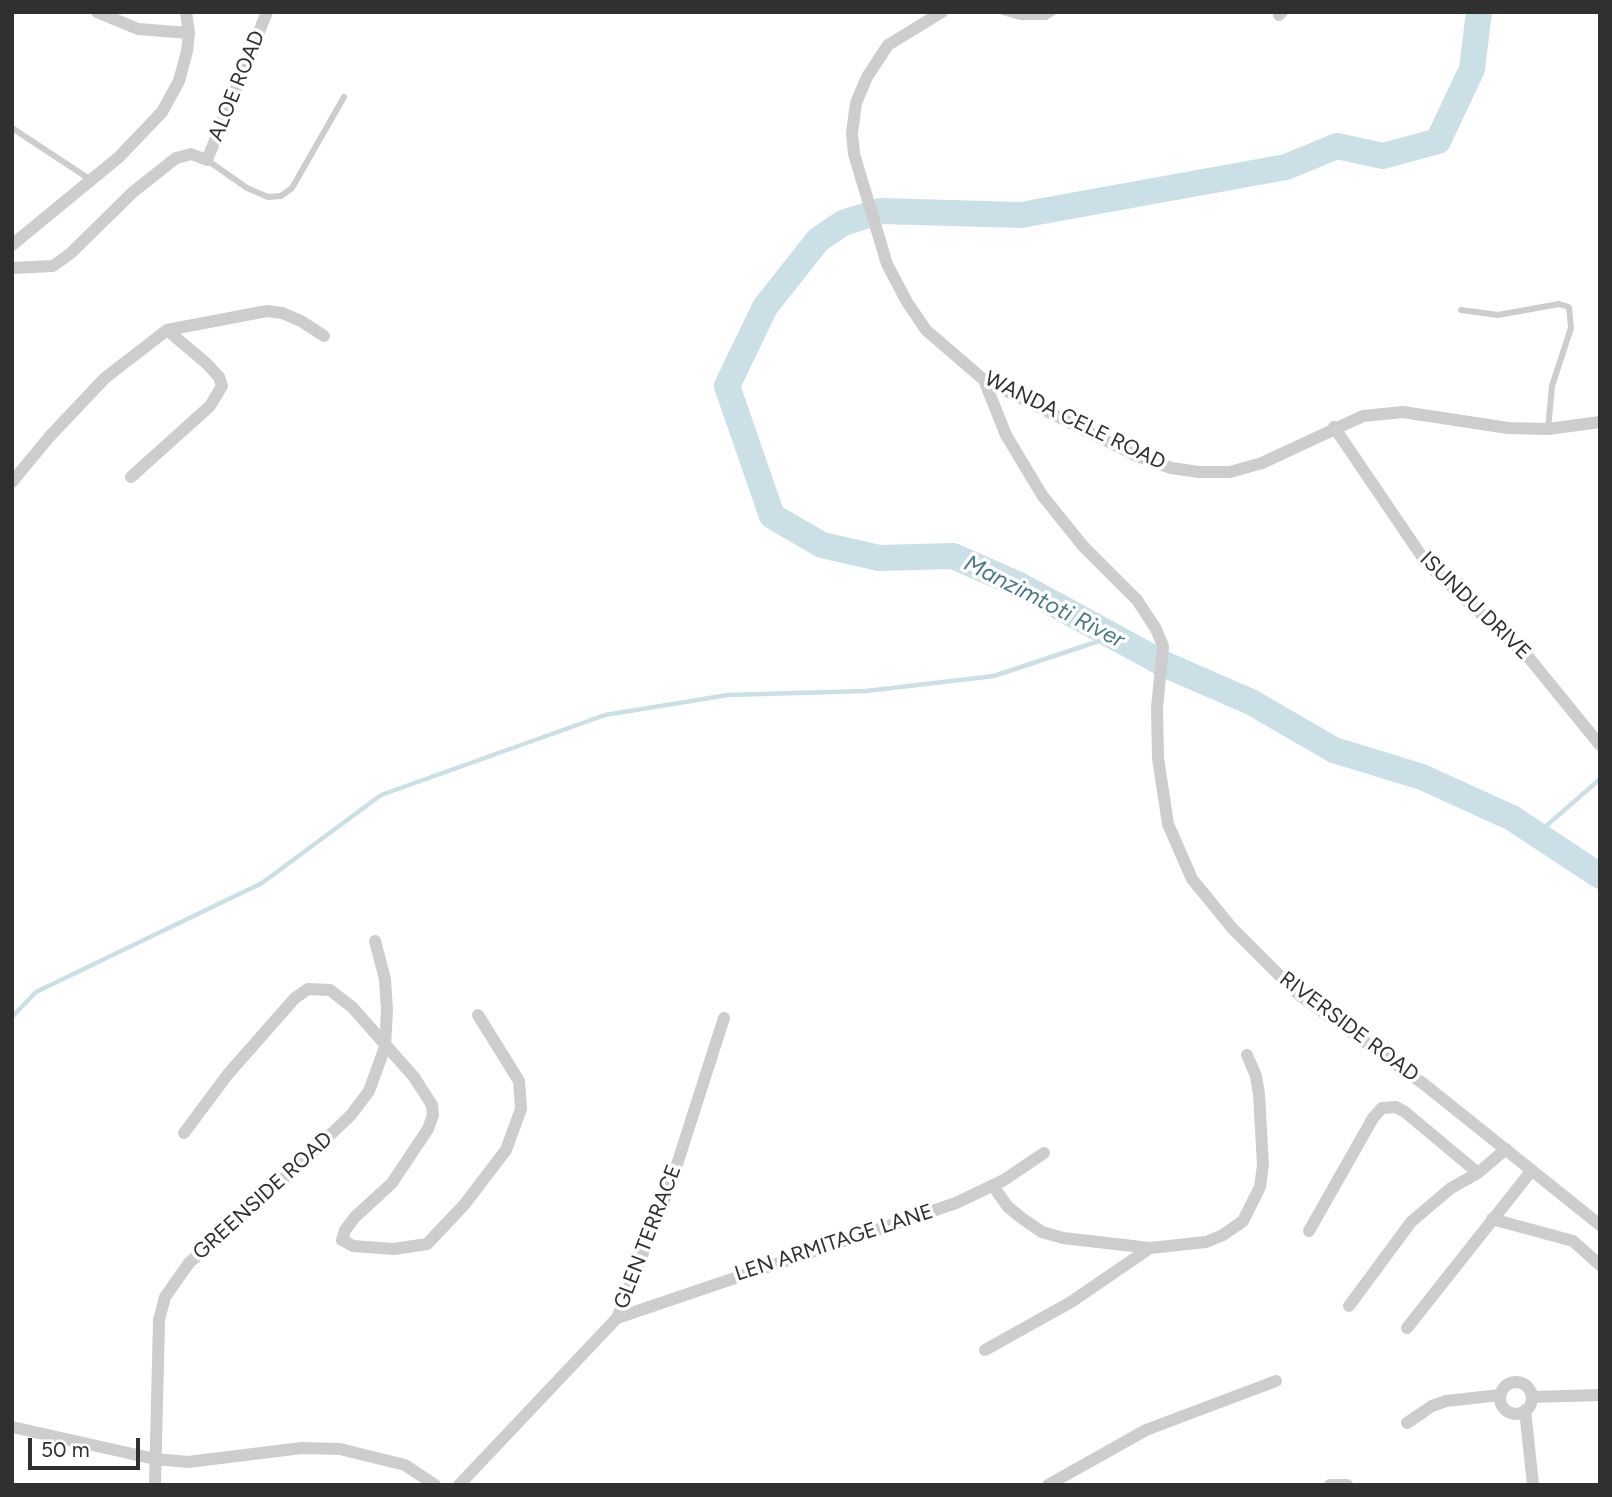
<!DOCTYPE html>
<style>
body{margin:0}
#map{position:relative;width:1612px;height:1497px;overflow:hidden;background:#fff;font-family:Figtree,sans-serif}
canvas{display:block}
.frame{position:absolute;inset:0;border:14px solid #303030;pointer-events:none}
.scale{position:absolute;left:28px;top:1438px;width:112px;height:32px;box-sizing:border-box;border:4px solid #303030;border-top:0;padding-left:9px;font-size:21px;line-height:24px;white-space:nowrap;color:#303030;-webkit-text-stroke:5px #fff;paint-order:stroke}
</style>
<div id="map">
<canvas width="1612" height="1497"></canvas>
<div class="frame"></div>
<div class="scale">50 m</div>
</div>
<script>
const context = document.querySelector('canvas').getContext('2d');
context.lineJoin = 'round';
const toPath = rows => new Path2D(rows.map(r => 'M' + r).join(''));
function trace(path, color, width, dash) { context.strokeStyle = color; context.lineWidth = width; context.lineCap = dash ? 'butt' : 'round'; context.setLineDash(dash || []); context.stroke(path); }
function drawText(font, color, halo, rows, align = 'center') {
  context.font = font + ' Figtree,sans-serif'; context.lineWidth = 7; context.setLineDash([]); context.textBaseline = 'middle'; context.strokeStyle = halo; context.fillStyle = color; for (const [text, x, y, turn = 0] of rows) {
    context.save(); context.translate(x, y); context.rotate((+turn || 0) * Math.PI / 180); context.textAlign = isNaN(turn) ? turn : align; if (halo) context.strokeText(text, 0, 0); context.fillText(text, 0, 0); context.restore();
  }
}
trace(toPath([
 [1537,834,1600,779],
 [12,1017,36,992,262,883,381,795,605,715,728,695,866,691,994,676,1114,636]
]), '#cbe0e6', 4.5);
trace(toPath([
 [1479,12,1472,69,1438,141,1383,156,1337,146,1286,167,1021,215,881,211,843,223,818,240,765,307,727,386,772,516,822,545,879,558,953,556,1019,585,1166,665,1251,702,1334,750,1422,777,1512,818,1600,876]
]), '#cbe0e6', 26);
trace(toPath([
 [1003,12,1021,17,1046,17,1054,12],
 [12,128,91,180],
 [207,160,247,188,268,197,281,196,292,188,344,97],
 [1461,310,1498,315,1559,304,1569,307,1571,328,1552,386,1548,429]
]), '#cdcdcd', 6);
trace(toPath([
 [97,12,138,29,189,33],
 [942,12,888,45,867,77,856,103,852,133,854,154,887,264,907,302,926,330,984,380,1135,455,1171,468,1199,472,1230,472,1262,463,1363,416,1403,412,1508,428,1548,429,1600,422],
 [1279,15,1282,12],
 [12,245,119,157,162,112,179,81,187,51,189,33,186,12],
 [12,268,53,266,71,253,133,192,176,158,191,154,207,160,267,12],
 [984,380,1006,435,1042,495,1083,546,1137,600,1156,629,1163,646,1157,708,1158,758,1168,824,1192,879,1232,928,1298,994,1425,1085,1600,1225],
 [1334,427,1427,564,1529,658,1600,745],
 [131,477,210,406,222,386,219,377,206,363,167,330],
 [12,482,50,436,105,378,167,330,267,311,282,313,301,321,324,336],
 [184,1133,228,1074,295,998,308,989,330,990,352,1007,414,1077,432,1105,433,1115,428,1129,392,1183,355,1217,345,1230,342,1240,353,1246,394,1249,427,1244,464,1205,506,1150,521,1109,519,1081,478,1015],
 [993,1186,1008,1207,1023,1219,1042,1232,1063,1238,1150,1248,1206,1242,1223,1235,1243,1221,1260,1187,1263,1165,1259,1094,1256,1076,1247,1055],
 [1492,1219,1573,1241,1600,1265],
 [1309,1231,1373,1118,1382,1108,1396,1107,1405,1112,1478,1173],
 [1349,1306,1411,1222,1451,1188,1478,1173,1506,1149],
 [617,1318,956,1203,1004,1180,1044,1153],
 [1407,1328,1532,1170],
 [985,1350,1071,1302,1150,1248],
 '1500 1398a16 16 0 1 1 32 0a16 16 0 1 1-32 0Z',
 [1532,1397,1600,1395],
 [1525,1410,1533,1485],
 [1407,1423,1432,1406,1446,1401,1500,1395],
 [12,1427,155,1459,188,1462,302,1448,340,1449,405,1465,435,1485],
 [155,1485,159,1320,165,1297,189,1263,301,1163,351,1115,369,1091,385,1047,387,1010,385,979,375,941],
 [459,1485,617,1318,672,1180,724,1018],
 [1048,1485,1146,1430,1276,1381],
 [1330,1485,1347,1485]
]), '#cdcdcd', 12);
drawText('21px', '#303030', '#fff', [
 ["ALOE ROAD",237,86,-68],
 ["WANDA CELE ROAD",1075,421,26],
 ["ISUNDU DRIVE",1475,606,44],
 ["RIVERSIDE ROAD",1349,1027,37],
 ["GREENSIDE ROAD",263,1196,-42],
 ["GLEN TERRACE",648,1237,-69],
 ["LEN ARMITAGE LANE",834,1243,-18]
]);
drawText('italic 23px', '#487a88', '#fff', [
 ["Manzimtoti River",1044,602,27]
]);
</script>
